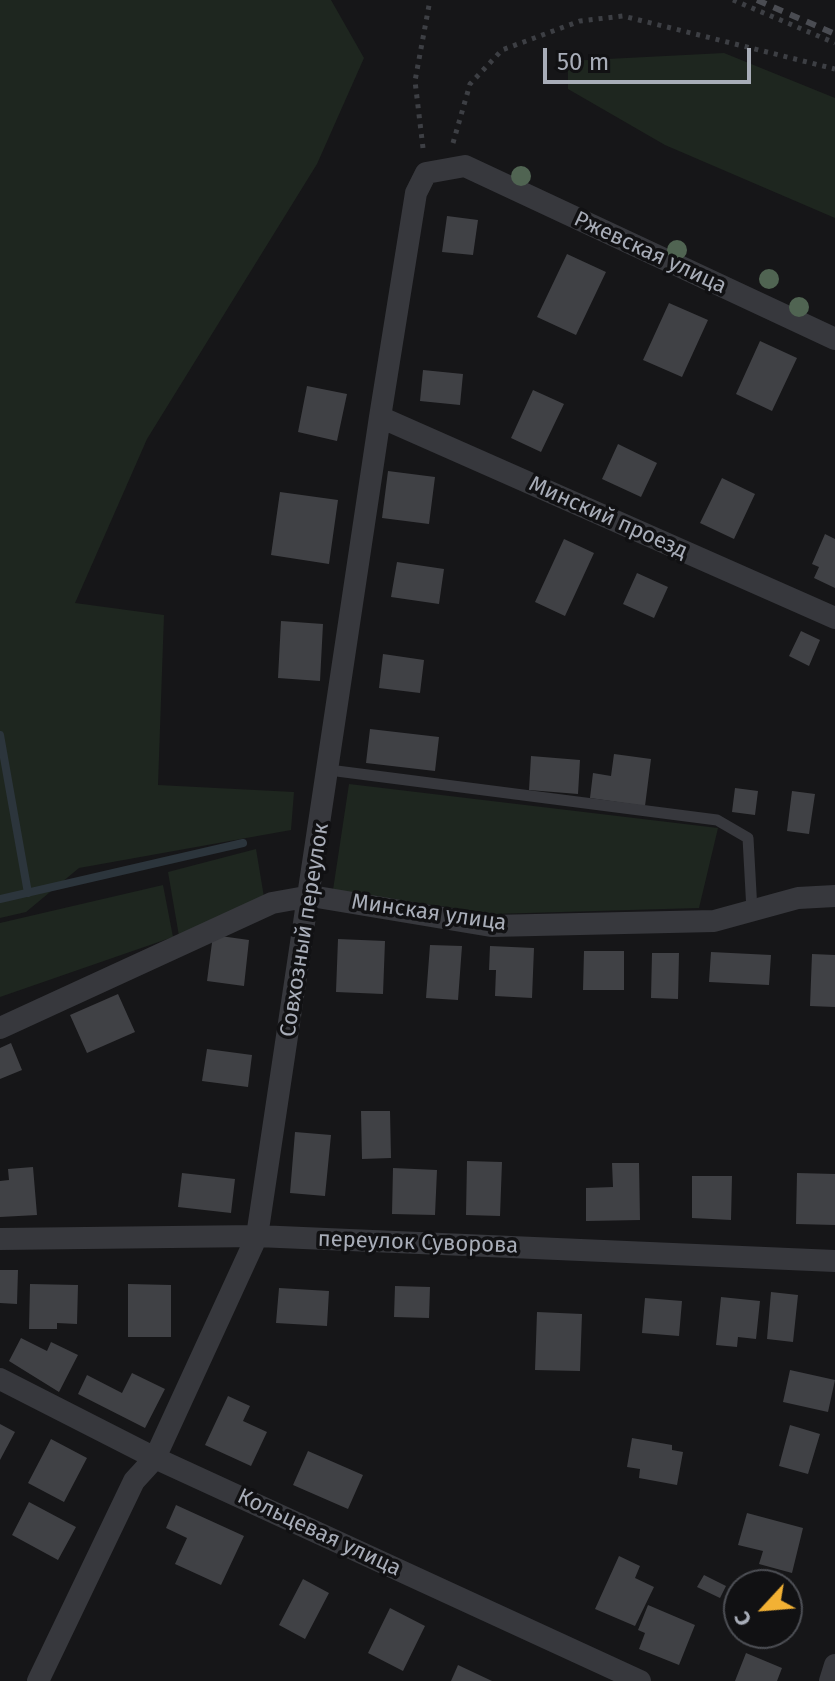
<!DOCTYPE html>
<meta charset="utf-8">
<style>
body{margin:0}
#map{position:relative;width:835px;height:1681px;overflow:hidden;background:#161618;font-family:"Fira Sans",sans-serif}
canvas{display:block}
.north{position:absolute;left:723px;top:1569px;width:80px;height:80px;box-sizing:border-box;background:#111113;border:2px solid #4d4f55;border-radius:50%;rotate:244deg;font-size:22px;font-weight:700;line-height:32px;text-align:center;color:#a8adb8}
.north::after{content:'';display:block;margin:auto;width:28px;height:36px;background:#f2b134;clip-path:polygon(50% 0,100% 100%,50% 72%,0 100%)}
.scale{position:absolute;left:543px;top:48px;width:208px;height:36px;box-sizing:border-box;border:4px solid #a8adb8;border-top:0;padding-left:10px;font-size:24px;line-height:28px;white-space:nowrap;color:#a8adb8;-webkit-text-stroke:6px #111113;paint-order:stroke}
</style>
<div id="map">
<canvas width="835" height="1681"></canvas>
<div class="north">С</div>
<div class="scale">50 m</div>
</div>
<script>
const context = document.querySelector('canvas').getContext('2d');
context.lineJoin = 'round';
function fill(path, color) { context.fillStyle = color; context.fill(path, 'evenodd'); }
const toPath = rows => new Path2D(rows.map(r => 'M' + r).join(''));
function trace(path, color, width, dash) { context.strokeStyle = color; context.lineWidth = width; context.lineCap = dash ? 'butt' : 'round'; context.setLineDash(dash || []); context.stroke(path); }
function drawText(font, color, halo, rows, align = 'center') {
  context.font = font + ' "Fira Sans",sans-serif'; context.lineWidth = 7; context.setLineDash([]); context.textBaseline = 'middle'; context.strokeStyle = halo; context.fillStyle = color; for (const [text, x, y, turn = 0] of rows) {
    context.save(); context.translate(x, y); context.rotate((+turn || 0) * Math.PI / 180); context.textAlign = isNaN(turn) ? turn : align; if (halo) context.strokeText(text, 0, 0); context.fillText(text, 0, 0); context.restore();
  }
}
fill(toPath([
 [0,0,331,0,364,58,317,164,147,439,75,603,164,615,158,785,294,792,291,830,79,868,26,912,0,918],
 [724,53,835,98,835,218,665,145,568,89,568,61],
 [349,784,718,828,699,908,493,914,333,890],
 [256,849,264,897,179,936,168,872],
 [163,885,173,937,0,997,0,923]
]), '#1e261f');
trace(toPath([
 [0,735,28,893],
 [0,899,243,843]
]), '#2c353c', 8);
fill(toPath([
 [447,216,478,220,473,255,442,252],
 [567,254,606,272,576,335,537,317],
 [669,303,708,320,682,377,643,360],
 [760,341,797,358,772,411,736,394],
 [423,370,463,374,460,405,420,401],
 [307,386,347,394,337,441,298,432],
 [533,390,564,404,541,452,511,438],
 [618,444,657,463,641,497,602,479],
 [388,471,435,477,429,524,382,518],
 [722,478,755,494,734,539,700,523],
 [280,492,338,500,329,564,271,555],
 [825,534,835,539,835,588,814,578,819,567,812,564],
 [564,539,594,553,565,616,535,602],
 [397,562,444,569,439,604,391,597],
 [637,573,668,587,654,618,623,604],
 [281,621,323,624,320,681,278,678],
 [801,631,820,640,809,666,789,656],
 [383,654,424,660,420,693,379,688],
 [370,729,439,737,435,771,366,763],
 [614,754,651,759,645,806,590,798,593,773,611,776],
 [531,756,580,760,578,794,529,790],
 [735,788,758,791,755,815,732,812],
 [792,791,815,794,809,834,787,831],
 [213,935,249,940,244,986,207,981],
 [338,939,385,941,383,994,336,992],
 [430,945,462,946,458,1000,426,998],
 [490,946,534,948,532,998,495,996,496,970,489,970],
 [584,951,624,951,624,990,583,990],
 [711,952,771,955,769,985,709,982],
 [652,953,679,953,678,999,651,998],
 [812,954,835,955,835,1007,810,1006],
 [118,994,135,1032,87,1053,70,1015],
 [11,1043,22,1070,0,1079,0,1048],
 [207,1049,252,1055,248,1087,202,1081],
 [361,1111,390,1111,391,1158,362,1159],
 [295,1132,331,1135,325,1196,290,1193],
 [467,1161,502,1162,500,1216,466,1215],
 [612,1163,639,1163,640,1220,586,1221,586,1188,613,1187],
 [33,1167,37,1215,0,1217,0,1181,9,1180,8,1169],
 [393,1168,437,1170,435,1215,392,1214],
 [182,1173,235,1179,231,1213,178,1207],
 [797,1173,835,1174,835,1225,796,1224],
 [692,1176,732,1176,731,1220,692,1218],
 [0,1270,18,1270,17,1304,0,1303],
 [30,1284,78,1285,77,1324,57,1323,57,1329,29,1329],
 [128,1284,171,1285,171,1337,128,1337],
 [395,1286,430,1287,429,1318,394,1317],
 [279,1288,329,1291,327,1326,276,1323],
 [771,1292,798,1295,793,1342,767,1339],
 [721,1297,760,1301,756,1339,738,1337,737,1347,716,1345],
 [645,1298,682,1301,679,1336,642,1333],
 [537,1312,582,1314,580,1371,535,1370],
 [21,1338,47,1351,51,1342,78,1355,59,1392,9,1361],
 [790,1370,835,1380,828,1412,783,1402],
 [132,1373,165,1389,145,1428,78,1394,87,1375,122,1393],
 [228,1396,250,1406,243,1421,267,1432,251,1466,205,1445],
 [0,1424,15,1432,0,1460],
 [790,1425,820,1434,808,1474,779,1466],
 [632,1438,672,1445,672,1450,683,1452,677,1485,639,1478,640,1469,627,1467],
 [51,1439,87,1458,64,1502,28,1483],
 [308,1451,363,1475,348,1509,293,1485],
 [29,1502,76,1527,58,1560,12,1535],
 [176,1505,244,1536,221,1585,175,1564,187,1538,166,1528],
 [747,1513,803,1528,792,1573,759,1564,763,1551,738,1545],
 [619,1556,640,1566,635,1578,654,1587,635,1626,595,1609],
 [704,1575,726,1586,720,1598,697,1587],
 [303,1579,329,1593,305,1639,279,1625],
 [648,1605,695,1625,679,1665,639,1649,645,1633,638,1630],
 [390,1608,425,1626,403,1671,368,1653],
 [746,1653,782,1668,777,1681,735,1681],
 [458,1665,492,1681,451,1681]
]), '#404145');
trace(toPath([
 [733,0,835,43],
 [453,143,470,84,502,50,580,21,623,16,835,69],
 [423,148,415,81,430,0]
]), '#3d3f44', 5, [4, 6]);
trace(toPath([
 [329,770,717,820,748,838,752,911]
]), '#37383d', 11);
trace(toPath([
 [380,417,835,618],
 [0,1028,272,903,311,896,491,926,714,921,798,898,835,896],
 [0,1239,257,1236,835,1261],
 [0,1379,155,1458,640,1681],
 [38,1681,134,1481,155,1458,257,1236,380,417,416,193,426,173,465,166,835,339],
 [830,1681,835,1665]
]), '#37383d', 22);
trace(toPath([
 [757,0,835,34]
]), '#4a4c52', 6, [10, 8]);
context.fillStyle = '#506452';
for (const [x, y] of [
 [521,176],
 [677,250],
 [769,279],
 [799,307]
]) { context.beginPath(); context.arc(x, y, 10, 0, 2 * Math.PI); context.fill(); }
drawText('22px', '#a8adb8', '#111113', [
 ["Ржевская улица",650,253,25],
 ["Минский проезд",608,518,24],
 ["Минская улица",429,913,8],
 ["Совхозный переулок",305,930,-81],
 ["переулок Суворова",418,1243,2],
 ["Кольцевая улица",319,1533,25]
]);
</script>
